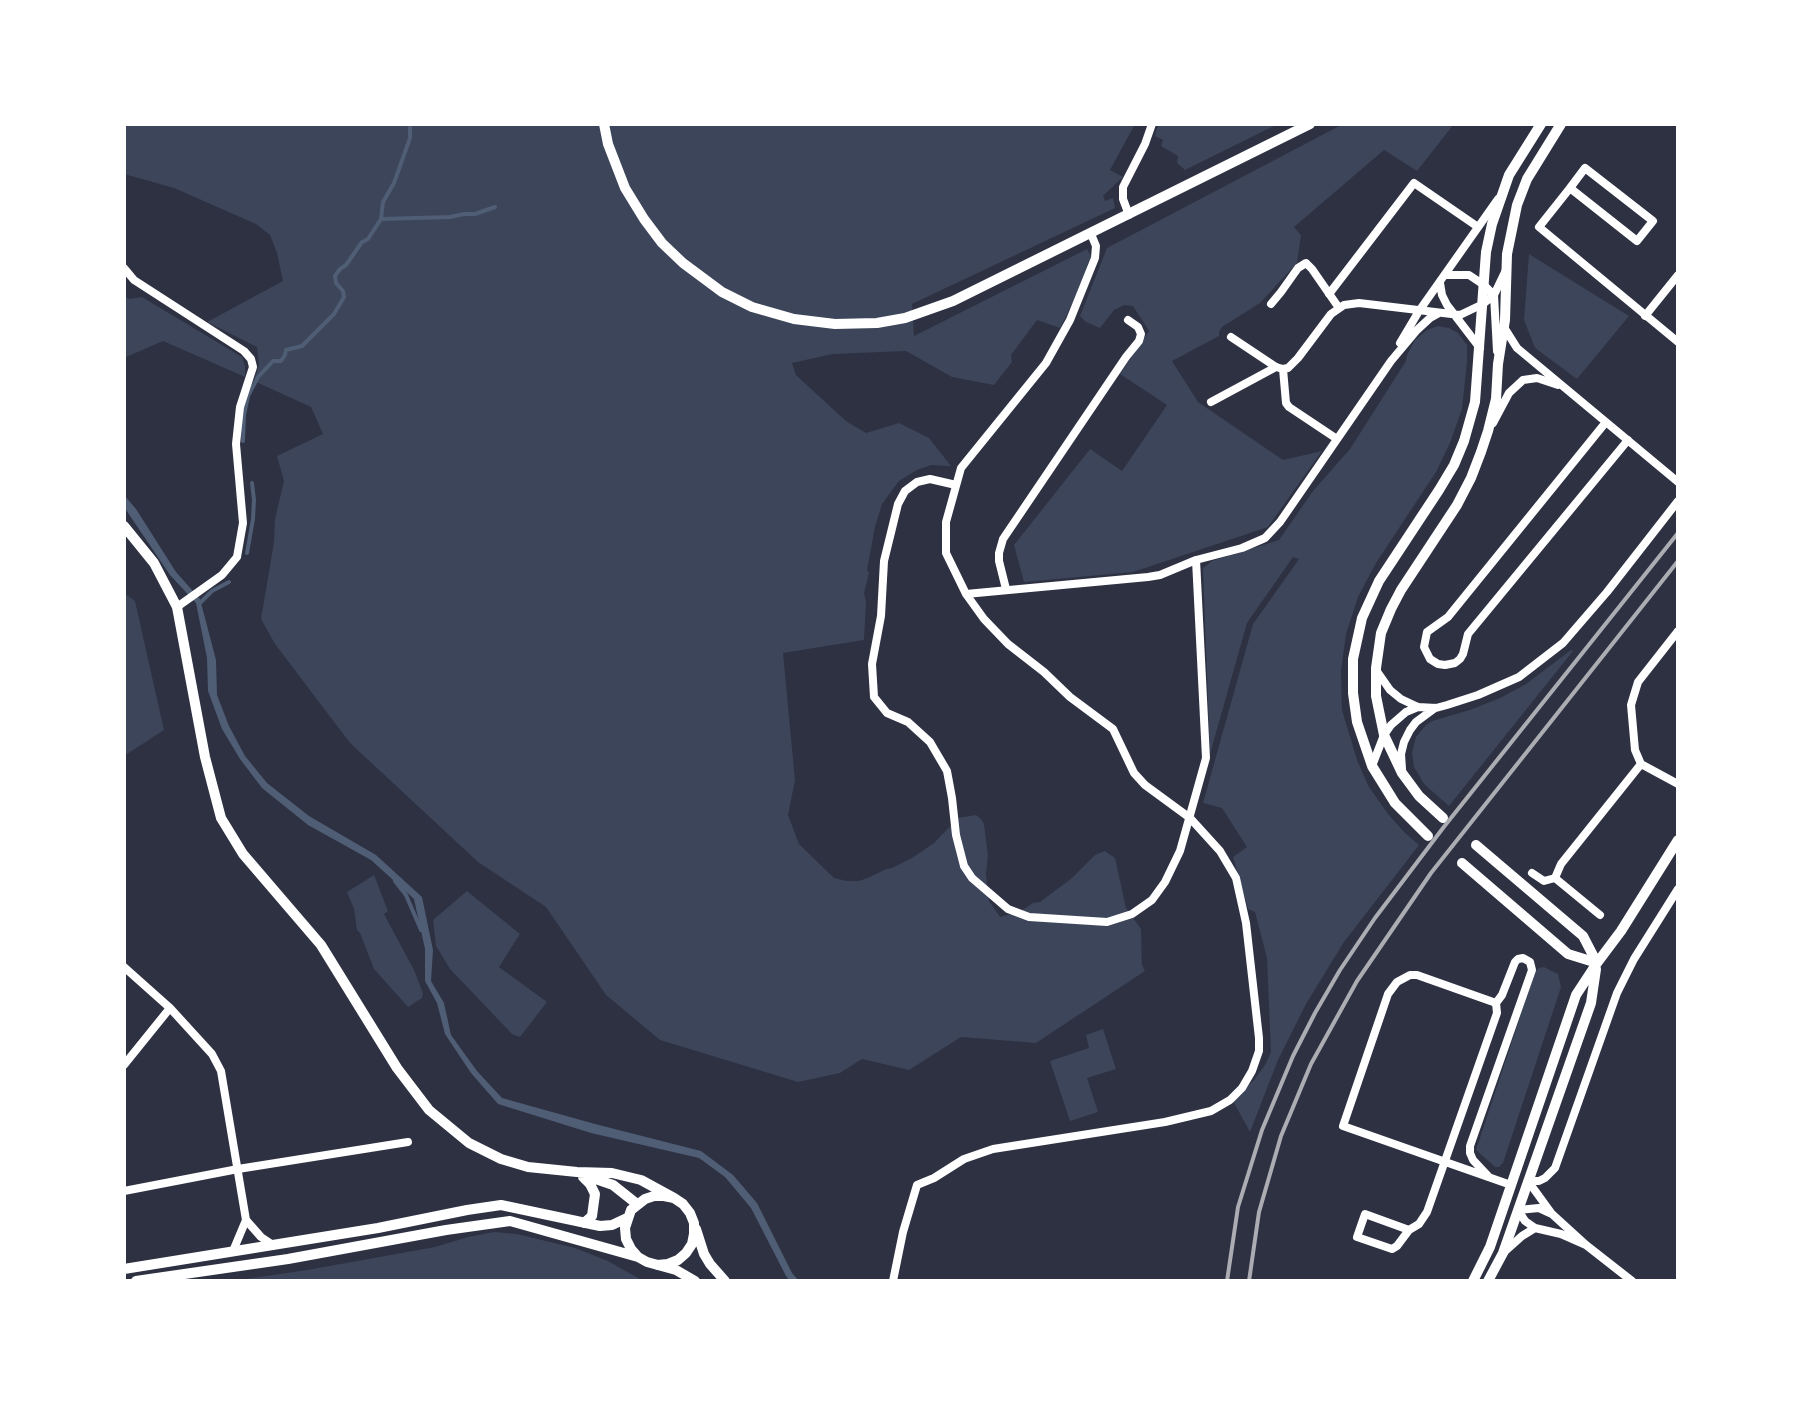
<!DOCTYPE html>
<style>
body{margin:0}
#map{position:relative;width:1802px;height:1405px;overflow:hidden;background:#2d3142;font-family:Raleway,sans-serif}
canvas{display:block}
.frame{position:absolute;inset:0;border:126px solid #fff;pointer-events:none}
</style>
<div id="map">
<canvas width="1802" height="1405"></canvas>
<div class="frame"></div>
</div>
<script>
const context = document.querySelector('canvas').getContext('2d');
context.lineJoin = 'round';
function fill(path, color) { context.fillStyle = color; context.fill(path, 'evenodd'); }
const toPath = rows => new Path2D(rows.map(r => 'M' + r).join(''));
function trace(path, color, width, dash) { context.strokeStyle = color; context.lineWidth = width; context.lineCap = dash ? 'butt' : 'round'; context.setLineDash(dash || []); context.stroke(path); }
fill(toPath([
 [124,124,1135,124,1110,170,1123,177,1103,196,1105,201,1113,198,1115,208,912,304,914,336,1087,249,1091,256,1075,298,1060,328,1037,320,1011,355,1012,362,994,385,952,377,906,351,833,354,792,363,796,375,846,421,866,433,899,423,929,438,951,466,931,465,917,470,899,481,882,504,875,527,867,570,869,573,864,593,866,602,864,640,783,653,795,780,788,815,799,844,834,878,847,881,859,881,870,877,886,869,892,868,912,858,934,843,958,818,976,815,981,819,984,824,988,855,986,874,989,901,1000,917,1019,912,1033,903,1040,902,1072,878,1095,855,1105,851,1115,858,1126,908,1141,929,1142,965,1145,971,1036,1043,961,1037,909,1070,862,1059,840,1073,798,1082,660,1040,606,995,546,907,478,862,350,743,275,644,261,619,274,542,275,519,284,481,277,456,323,434,311,407,254,381,259,365,257,347,207,322,283,281,277,253,270,235,256,224,174,188,124,174],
 [1158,124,1278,124,1185,170,1177,163,1178,156,1161,146,1163,140,1155,136],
 [1343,124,1454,124,1417,171,1384,150,1294,227,1301,235,1297,263,1260,303,1222,327,1219,332,1219,336,1172,361,1198,402,1283,460,1322,451,1268,527,1133,572,1024,582,1014,545,1090,449,1122,471,1167,405,1120,374,1149,331,1133,306,1124,305,1114,310,1100,328,1086,322,1080,316,1107,248],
 [1529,254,1629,316,1577,379,1535,348,1524,320],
 [124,296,130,299,142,297,242,357,245,366,245,377,163,341,124,358],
 [1438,326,1449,328,1458,333,1467,345,1467,362,1462,409,1450,443,1436,472,1376,563,1358,597,1346,634,1341,671,1342,710,1357,760,1369,787,1388,814,1405,833,1419,845,1344,942,1306,1004,1278,1060,1250,1132,1233,1101,1254,1080,1265,1065,1271,1052,1267,958,1255,912,1248,909,1233,857,1247,847,1222,808,1203,803,1253,624,1299,559,1293,557,1247,623,1210,754,1203,568,1212,561,1279,540,1313,491,1350,449,1406,361,1407,355,1415,340,1427,330],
 [124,593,135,601,164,730,124,756],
 [1571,650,1573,651,1449,806,1424,784,1414,767,1412,753,1416,737,1426,725,1432,721,1470,710,1500,698,1526,684],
 [374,875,388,911,384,914,414,970,423,993,422,998,408,1007,374,969,360,933,357,930,354,909,347,892],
 [467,891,520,934,499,967,547,1002,520,1037,512,1034,450,969,436,946,433,920],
 [1544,967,1558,974,1561,987,1503,1163,1499,1167,1495,1167,1476,1150,1535,972,1539,968],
 [1103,1029,1116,1069,1087,1078,1098,1112,1070,1121,1050,1061,1089,1048,1086,1035],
 [494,1232,517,1234,575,1248,608,1261,640,1279,649,1281,232,1281,307,1270,435,1247,468,1237]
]), '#3c4559');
fill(toPath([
 [124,495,136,509,176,572,200,599,216,660,217,695,229,726,245,756,267,783,309,816,376,855,422,897,433,950,431,981,444,1003,451,1035,477,1071,502,1098,595,1124,701,1151,733,1175,757,1203,792,1273,799,1281,790,1281,786,1276,751,1208,725,1177,699,1158,591,1133,498,1104,471,1073,445,1034,437,1003,425,981,425,949,414,899,371,860,308,825,262,788,240,759,222,729,208,691,207,658,196,603,170,575,124,507]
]), '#4f5d75');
trace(toPath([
 [381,219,450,217,464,214,475,214,495,207],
 [243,441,244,415,248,396,258,377,273,361,281,361,285,355,286,350,302,346,334,314,344,297,343,291,336,283,335,276,340,269,346,265,362,242,368,239,381,219,383,202,394,183,410,138,410,124],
 [247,553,253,519,254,500,252,483],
 [199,604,212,591,229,582],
 [395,881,406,895,421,930]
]), '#4f5d75', 4);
trace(toPath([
 [1570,188,1637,241,1653,221,1585,168,1570,188,1539,227,1678,342],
 [1129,215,1123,199,1123,187,1145,144,1152,124],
 [124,268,134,280,244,351,251,359,253,367,240,407,236,444,243,523,237,557,222,575,177,607],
 [1445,275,1469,275,1484,285,1494,295,1497,351],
 [1440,283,1442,295,1447,305,1480,348],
 [1329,294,1414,183,1478,227],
 [1271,304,1281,292,1298,268,1306,263,1312,269,1339,308],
 [1645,316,1678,275],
 [1505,329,1517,348,1678,482],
 [1231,337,1276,367,1283,369,1288,368,1298,358,1331,314,1344,305,1359,303,1460,315,1483,304,1494,295,1506,270],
 [1400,343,1419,311,1498,199],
 [1283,369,1286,403,1289,407,1337,439],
 [1211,402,1276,367],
 [1606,422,1448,617,1427,632,1424,647,1430,659,1438,664,1445,665,1455,663,1460,659,1463,654,1468,634,1628,440],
 [1493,423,1509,393,1523,380,1537,378,1558,385],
 [956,485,930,479,917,482,905,491,898,504,884,561,881,616,872,664,874,697,887,713,908,722,930,742,947,771,952,798,956,835,964,866,972,878,1008,909,1029,917,1107,922,1132,914,1152,900,1165,882,1180,851,1206,758,1196,560],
 [1006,589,999,561,999,553,1003,539,1126,357,1139,341,1141,334,1138,327,1128,320],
 [966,594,1148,577,1160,575,1196,560,1242,548,1265,538,1280,522,1391,361,1417,330,1430,318,1439,313],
 [1678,631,1638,682,1631,705,1635,750,1641,764,1678,784],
 [1376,670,1390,690,1401,699,1418,707,1436,708,1447,705,1478,695,1519,677,1563,643,1607,592,1678,501],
 [1372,766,1384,735,1391,725,1406,712,1418,707],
 [1402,769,1401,754,1404,742,1410,730,1416,722,1435,708],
 [1532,873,1544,881,1555,878,1600,915],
 [1555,878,1561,864,1641,764],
 [124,967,170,1008,212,1054,221,1071,246,1220,261,1237,273,1245],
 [1496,1003,1417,975,1410,975,1397,982,1388,994,1343,1126,1511,1185],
 [124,1065,170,1008],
 [124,1191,238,1169,408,1142],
 [1552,1214,1528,1181,1539,1181,1545,1178,1555,1168,1617,993,1634,959,1678,889],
 [1409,1230,1365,1214,1357,1237,1392,1249,1397,1246,1409,1230,1419,1224,1427,1212,1497,1013,1496,1003,1502,995,1515,962,1518,959,1523,958,1530,962,1532,970,1470,1146,1470,1153,1473,1160,1489,1177],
 [1586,1245,1561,1234,1535,1228,1525,1221,1518,1210,1539,1208,1552,1214,1586,1245,1632,1281],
 [233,1251,246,1220],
 [1503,1253,1522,1236,1535,1228],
 [893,1281,903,1232,917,1185,934,1178,964,1159,993,1149,1165,1122,1211,1111,1230,1100,1242,1088,1252,1071,1259,1051,1259,1038,1246,923,1236,878,1220,851,1190,818,1145,785,1134,773,1113,729,1070,697,1044,672,1008,644,984,619,966,594,946,553,946,522,961,468,1046,363,1070,320,1095,258,1096,246,1091,234]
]), '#fff', 8);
trace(toPath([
 [604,124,608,144,625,188,644,219,662,243,683,263,722,292,752,307,794,319,835,324,877,323,905,318,953,301,1310,124],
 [124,526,154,563,177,607,205,757,221,818,243,854,321,945,397,1068,429,1110,469,1143,501,1159,528,1167,577,1172,612,1173,641,1180,674,1198],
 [1443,818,1419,796,1402,773,1384,735,1376,696,1376,668,1381,633,1391,609,1401,590,1457,505,1471,478,1481,452,1488,431,1496,399,1498,364,1505,320,1507,254,1517,205,1527,179,1561,124],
 [1428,836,1395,803,1372,766,1357,722,1353,693,1353,659,1362,618,1379,581,1439,490,1454,465,1464,441,1475,402,1486,252,1492,224,1509,175,1541,124],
 [1476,845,1583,936,1597,963],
 [1462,863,1568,954,1597,963],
 [587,1176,613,1185,637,1204],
 [583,1177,590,1184,595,1194,592,1216,584,1223],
 [696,1229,704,1254,710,1264,725,1281],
 [657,1265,668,1264,678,1260,686,1253,692,1244,694,1234,694,1223,690,1213,683,1204,674,1198,664,1196,654,1196,645,1199,631,1210,625,1228,626,1239,631,1249,638,1257,647,1262,676,1270,695,1281],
 [124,1269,378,1228,467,1210,501,1205,600,1226,612,1225,627,1218],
 [136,1281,288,1259,446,1230,510,1221,638,1257],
 [1473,1281,1490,1247,1576,995,1597,963,1621,931,1678,840],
 [1488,1281,1503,1253,1591,1003,1596,969]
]), '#fff', 10);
trace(toPath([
 [1227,1281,1238,1207,1262,1130,1293,1056,1315,1013,1340,970,1375,918,1443,828,1678,533],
 [1249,1281,1259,1212,1281,1136,1311,1064,1357,981,1431,873,1678,561]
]), '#abadb3', 4);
</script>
